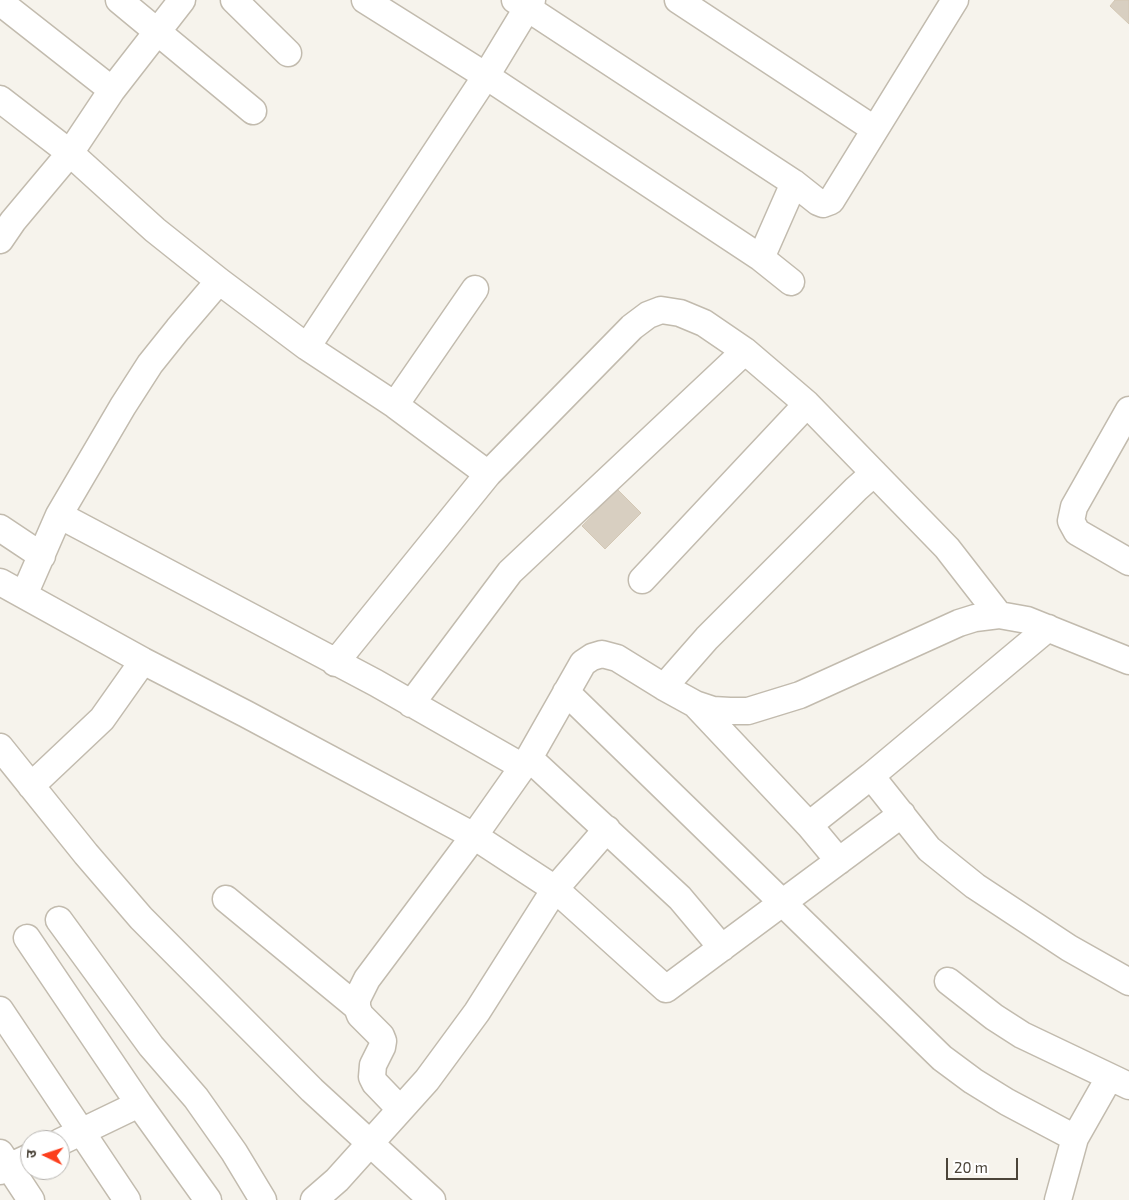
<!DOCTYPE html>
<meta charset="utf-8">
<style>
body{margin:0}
#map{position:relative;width:1129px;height:1200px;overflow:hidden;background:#f6f3ec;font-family:"Exo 2","Noto Sans Devanagari",sans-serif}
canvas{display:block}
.north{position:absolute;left:20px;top:1130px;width:50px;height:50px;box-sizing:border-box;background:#fff;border:1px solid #b7b4b0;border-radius:50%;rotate:274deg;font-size:14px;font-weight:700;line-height:20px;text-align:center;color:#4b4439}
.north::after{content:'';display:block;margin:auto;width:18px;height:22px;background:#fc3f1d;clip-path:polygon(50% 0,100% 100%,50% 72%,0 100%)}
.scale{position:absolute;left:946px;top:1158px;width:72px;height:22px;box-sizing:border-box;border:2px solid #4b4439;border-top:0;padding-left:6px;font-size:15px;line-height:18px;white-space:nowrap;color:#4b4439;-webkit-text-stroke:4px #fff;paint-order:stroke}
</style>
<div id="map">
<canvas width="1129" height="1200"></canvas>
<div class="north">उ</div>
<div class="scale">20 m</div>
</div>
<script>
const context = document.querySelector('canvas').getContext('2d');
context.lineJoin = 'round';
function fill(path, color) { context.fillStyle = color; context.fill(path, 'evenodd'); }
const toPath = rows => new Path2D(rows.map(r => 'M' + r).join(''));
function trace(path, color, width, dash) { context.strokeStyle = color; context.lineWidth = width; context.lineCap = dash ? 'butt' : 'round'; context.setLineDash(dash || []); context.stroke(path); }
const building = toPath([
 [1115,0,1129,0,1129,24,1110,6,1115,0],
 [617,489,641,513,605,549,582,526,617,489]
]);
fill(building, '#d8cfc1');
trace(building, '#d3c7b4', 1);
const minor = toPath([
 [119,0,253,111],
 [234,0,288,53],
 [365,0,486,76,761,258,791,282],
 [515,0,794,183,818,202,823,204,831,201,955,0],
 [678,0,874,129],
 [0,2,112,90],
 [0,99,70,153,155,230,219,281,307,347,395,405,488,474],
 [0,240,13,221,70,153,112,90,182,0],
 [761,258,794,183],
 [307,347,486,76,532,0],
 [395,405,475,289],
 [1129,410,1074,507,1071,521,1077,532,1129,562],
 [59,515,376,683,523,767],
 [0,528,42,556],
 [642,580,807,404],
 [0,582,143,661,246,714,474,836,555,889,666,989,902,814],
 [24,595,59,515,123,406,150,364,178,329,219,281],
 [335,663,488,474,632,327,648,315,661,310,680,313,704,323,745,351,807,404,947,548,999,615],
 [664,687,707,638,856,489,874,473],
 [566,692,942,1058,973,1081,1007,1102,1075,1138],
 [411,704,510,572,745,351],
 [695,704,809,825,839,861],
 [0,747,86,854,141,918,312,1090,432,1200],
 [529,758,680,898,722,948],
 [871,776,929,849,975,886,1069,948,1129,982],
 [31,786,102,719,143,661],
 [809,825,871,776,1048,628],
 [226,899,357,1007],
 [59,920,151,1046,196,1098,234,1152,263,1200],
 [27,938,139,1104,208,1200],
 [948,981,994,1017,1022,1035,1129,1086],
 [0,1010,127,1200],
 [400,1109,375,1083,372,1077,373,1065,382,1047,383,1041,381,1036,360,1015,357,1007,357,999,367,979,474,836,529,758,583,663,592,657,602,654,617,658,664,687,695,704,713,710,730,711,748,711,800,695,959,623,975,618,999,615,1027,620,1129,661],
 [60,1142,139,1104],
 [0,1153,31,1200],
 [0,1171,30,1157],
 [314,1200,337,1180,427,1080,477,1012,555,889,607,829],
 [1058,1200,1075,1138,1109,1078]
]);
trace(minor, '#c2bbae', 29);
trace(minor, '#fff', 26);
</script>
